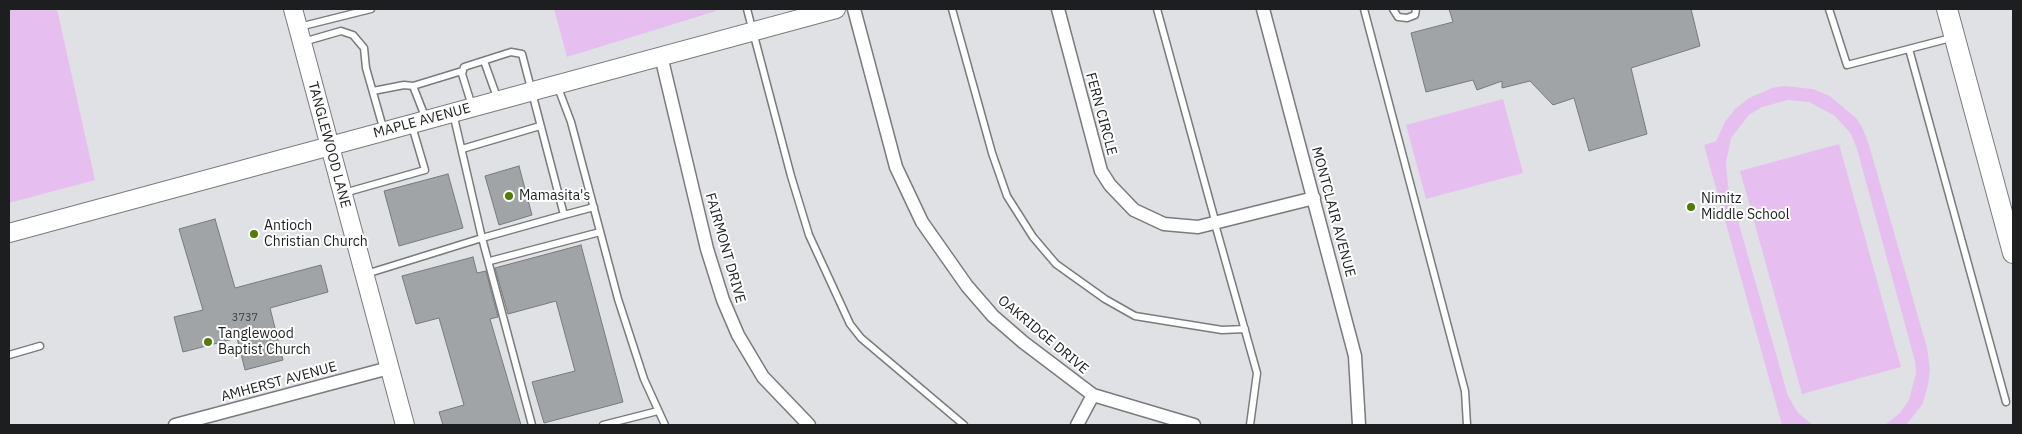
<!DOCTYPE html>
<style>
body{margin:0}
#map{position:relative;width:2022px;height:434px;overflow:hidden;background:#dfe1e5;font-family:"IBM Plex Sans",sans-serif}
canvas{display:block}
.frame{position:absolute;inset:0;border:10px solid #1d1e1f;pointer-events:none}
</style>
<div id="map">
<canvas width="2022" height="434"></canvas>
<div class="frame"></div>
</div>
<script>
const context = document.querySelector('canvas').getContext('2d');
context.lineJoin = 'round';
function fill(path, color) { context.fillStyle = color; context.fill(path, 'evenodd'); }
const toPath = rows => new Path2D(rows.map(r => 'M' + r).join(''));
function trace(path, color, width, dash) { context.strokeStyle = color; context.lineWidth = width; context.lineCap = dash ? 'butt' : 'round'; context.setLineDash(dash || []); context.stroke(path); }
function drawText(font, color, halo, rows, align = 'center') {
  context.font = font + ' "IBM Plex Sans",sans-serif'; context.lineWidth = 4; context.setLineDash([]); context.textBaseline = 'middle'; context.strokeStyle = halo; context.fillStyle = color; for (const [text, x, y, turn = 0] of rows) {
    context.save(); context.translate(x, y); context.rotate((+turn || 0) * Math.PI / 180); context.textAlign = isNaN(turn) ? turn : align; if (halo) context.strokeText(text, 0, 0); context.fillText(text, 0, 0); context.restore();
  }
}
fill(toPath([
 [9,9,57,9,95,180,9,203],
 [554,9,716,9,716,11,567,57],
 [1783,86,1813,89,1830,96,1856,118,1862,127,1869,145,1927,348,1930,369,1928,385,1922,405,1906,425,1885,425,1900,413,1909,400,1916,373,1915,361,1857,149,1851,134,1835,116,1809,102,1788,100,1762,107,1749,115,1731,138,1726,163,1728,186,1788,396,1798,413,1813,425,1782,425,1704,145,1716,141,1725,122,1735,109,1749,98,1772,88],
 [1503,99,1523,173,1426,199,1406,125],
 [1839,144,1901,367,1802,394,1740,171]
]), '#e6bff0');
const building = toPath([
 [1449,9,1691,9,1700,46,1631,68,1647,134,1589,151,1574,98,1553,105,1530,81,1502,88,1502,81,1477,90,1473,80,1426,92,1411,33,1453,22,1449,9],
 [519,166,532,215,499,225,485,176,519,166],
 [448,174,463,228,399,246,384,191,448,174],
 [215,219,235,288,321,265,328,292,270,308,283,360,245,370,237,338,183,352,174,317,203,310,179,229,215,219],
 [581,245,623,402,544,423,532,382,575,371,556,301,508,314,495,268,581,245],
 [473,257,477,273,486,271,498,317,490,319,521,425,443,425,439,412,464,405,439,318,416,324,402,276,473,257]
]);
fill(building, '#a0a4a6');
trace(building, '#777b7d', 1);
const service = toPath([
 [747,9,791,176,809,235,850,324,861,338,964,425],
 [952,9,992,153,1007,196,1033,237,1056,264,1105,299,1135,316,1222,330,1245,329],
 [1157,9,1216,224],
 [1364,9,1465,391,1467,425],
 [1393,9,1398,17,1407,18,1415,15,1416,9],
 [1829,9,1847,65,1951,38],
 [299,27,371,9],
 [303,42,341,31,353,35,364,48,366,68,384,131],
 [1909,49,2006,402],
 [484,61,498,100],
 [557,85,571,122,618,299,644,379,665,425],
 [413,86,462,71],
 [373,91,404,85,413,86,426,119],
 [472,106,462,74,464,67,511,52,522,54,564,215,594,207],
 [462,149,540,126],
 [344,193,425,170,412,126],
 [1215,224,1257,373,1250,425],
 [490,261,600,232],
 [366,274,482,238,453,113],
 [9,355,40,346],
 [532,425,482,238,564,215],
 [603,425,658,411]
]);
const minor = toPath([
 [854,9,896,167,922,222,967,286,993,316,1023,342,1093,395,1194,425],
 [1058,9,1101,171,1110,185,1134,210,1164,224,1198,227,1314,198],
 [1263,9,1355,356,1359,425],
 [661,56,707,249,723,300,738,335,763,377,809,425],
 [175,425,389,368],
 [1077,425,1093,395]
]);
const secondary = toPath([
 [293,9,405,425],
 [9,233,836,9]
]);
const primary = toPath([
 [1947,9,2013,253]
]);
trace(service, '#7a7b7f', 9);
trace(minor, '#7a7b7f', 15);
trace(secondary, '#7a7b7f', 20);
trace(primary, '#7a7b7f', 22);
trace(service, '#fff', 6);
trace(minor, '#fff', 12);
trace(secondary, '#fff', 18);
trace(primary, '#fff', 20);
for (const [x, y, r, color] of [
 [509,196,5,"#507c00"],
 [1691,207,5,"#507c00"],
 [254,234,5,"#507c00"],
 [208,342,5,"#507c00"]
]) { const dot = new Path2D(); dot.arc(x, y, r, 0, 2 * Math.PI); context.fillStyle = color; context.fill(dot); trace(dot, '#fff', 2); }
drawText('11px', '#3e4041', null, [
 ["3737",245,318]
]);
drawText('14px', '#1d1e1f', '#fff', [
 ["FERN CIRCLE",1101,114,75],
 ["MAPLE AVENUE",422,121,-15],
 ["TANGLEWOOD LANE",329,145,75],
 ["MONTCLAIR AVENUE",1333,212,75],
 ["FAIRMONT DRIVE",725,248,74],
 ["OAKRIDGE DRIVE",1043,335,40],
 ["AMHERST AVENUE",279,382,-15]
]);
drawText('14px', '#1d1e1f', '#fff', [
 ["Mamasita's",519,196],
 ["Nimitz",1701,199],
 ["Middle School",1701,215],
 ["Antioch",264,226],
 ["Christian Church",264,242],
 ["Tanglewood",218,334],
 ["Baptist Church",218,350]
], 'left');
</script>
